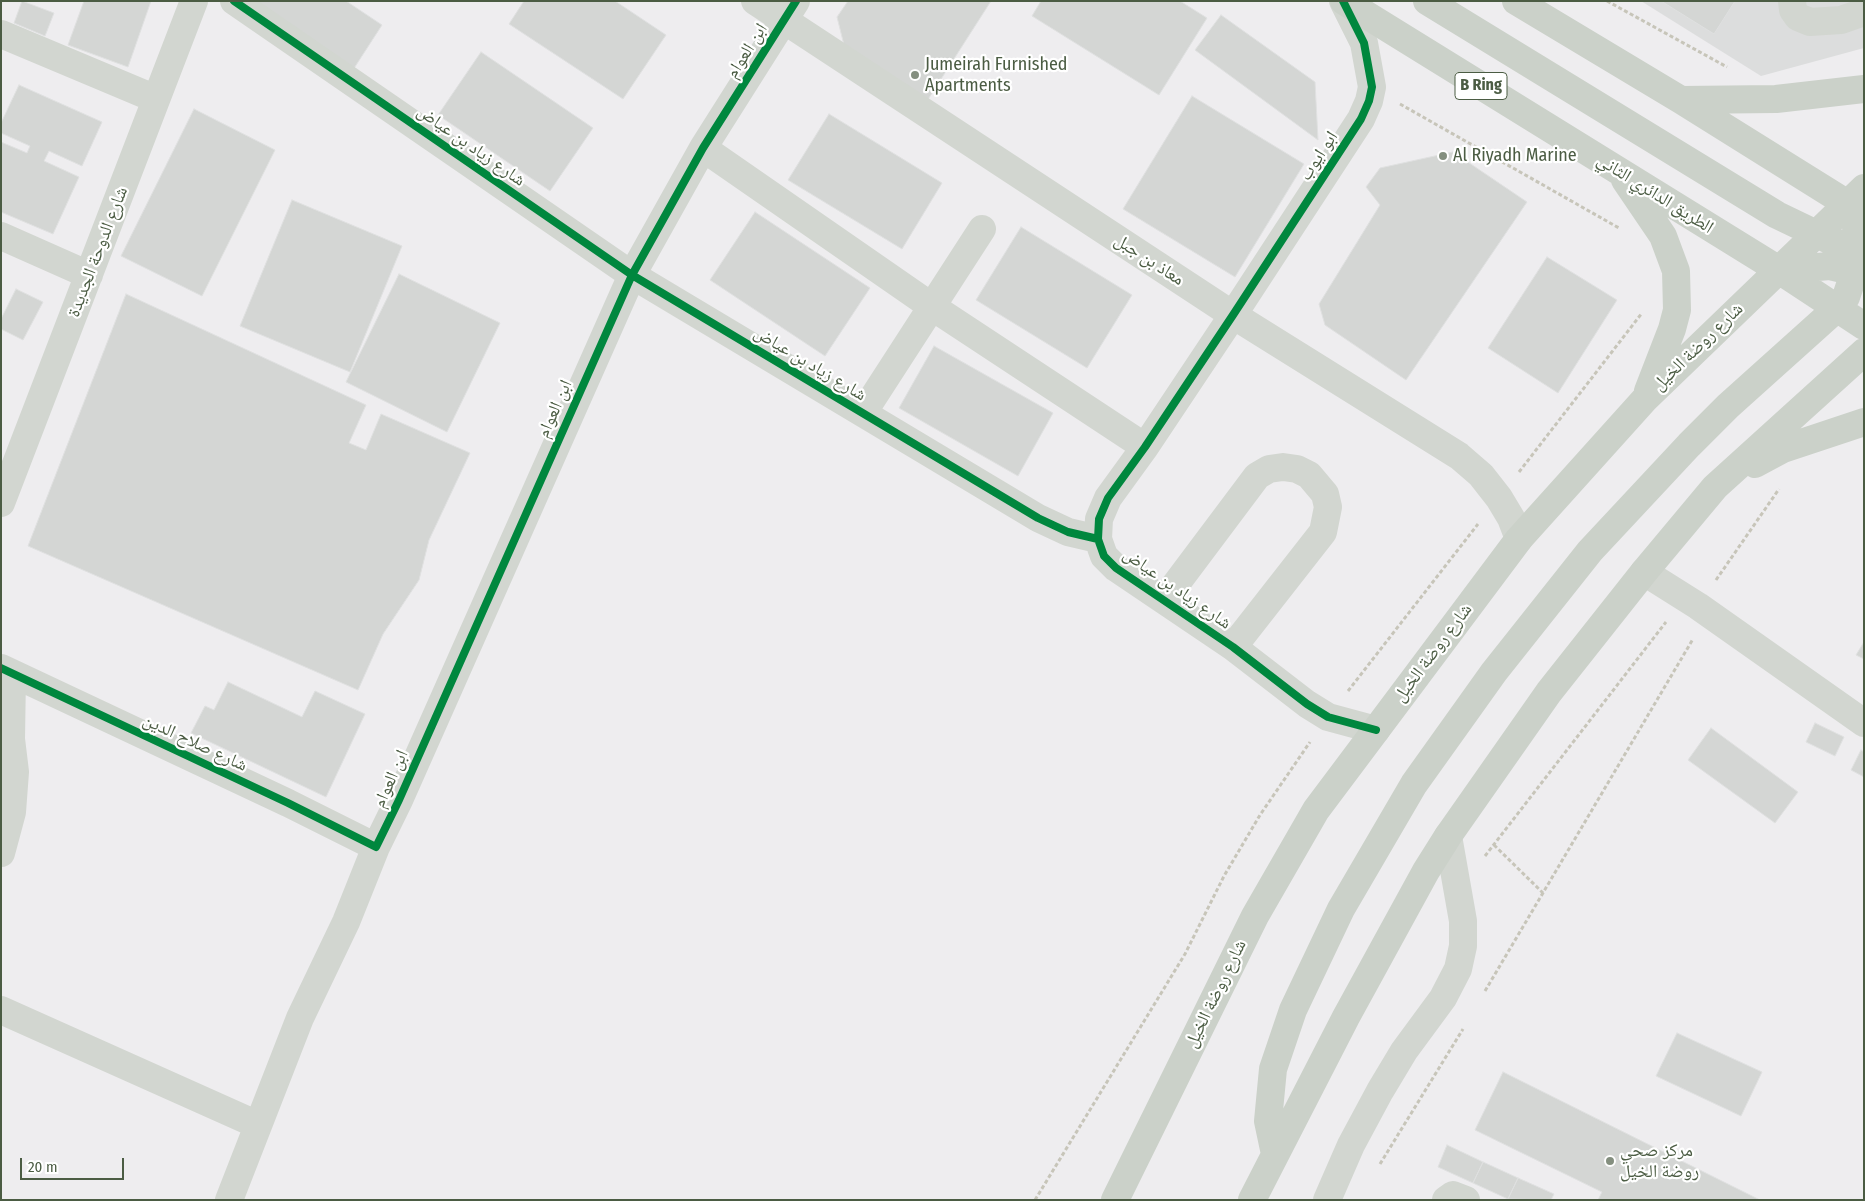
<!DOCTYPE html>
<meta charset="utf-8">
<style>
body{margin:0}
#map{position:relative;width:1865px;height:1201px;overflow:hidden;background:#eeedef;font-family:"Fira Sans Condensed",sans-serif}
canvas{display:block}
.frame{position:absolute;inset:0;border:2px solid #4b5c43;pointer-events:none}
.scale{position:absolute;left:20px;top:1158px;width:104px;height:22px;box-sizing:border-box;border:2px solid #4b5c43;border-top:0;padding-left:6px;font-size:15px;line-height:18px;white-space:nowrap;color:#4b5c43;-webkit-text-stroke:4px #fff;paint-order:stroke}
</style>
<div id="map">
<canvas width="1865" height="1201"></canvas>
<div class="frame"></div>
<div class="scale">20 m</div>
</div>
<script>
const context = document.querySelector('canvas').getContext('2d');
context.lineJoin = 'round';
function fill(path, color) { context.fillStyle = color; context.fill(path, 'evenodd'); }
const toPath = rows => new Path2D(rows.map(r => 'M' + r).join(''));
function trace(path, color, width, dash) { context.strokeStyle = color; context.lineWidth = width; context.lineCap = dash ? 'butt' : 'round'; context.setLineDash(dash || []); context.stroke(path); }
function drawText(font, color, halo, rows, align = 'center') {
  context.font = font + ' "Fira Sans Condensed","Noto Naskh Arabic",sans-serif'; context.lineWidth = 4.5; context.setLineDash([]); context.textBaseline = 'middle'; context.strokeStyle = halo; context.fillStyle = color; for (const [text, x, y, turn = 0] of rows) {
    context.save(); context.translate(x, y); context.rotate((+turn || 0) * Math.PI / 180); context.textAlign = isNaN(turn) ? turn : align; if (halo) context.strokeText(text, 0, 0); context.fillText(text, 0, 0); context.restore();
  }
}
fill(toPath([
 [1641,1,1864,1,1864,48,1761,76]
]), '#dcdddd');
const building = toPath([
 [22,1,54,13,45,36,14,23,22,1],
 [84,1,151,1,128,67,68,45,84,1],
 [241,1,346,1,382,25,349,76,241,1],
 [524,1,615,1,666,35,623,99,509,24,524,1],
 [848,1,991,1,927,101,845,49,837,17,848,1],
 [1041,1,1180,1,1207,18,1159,95,1032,16,1041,1],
 [1661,1,1735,1,1714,34,1661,1],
 [1221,15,1315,82,1318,140,1195,50,1221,15],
 [481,52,593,128,550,191,438,115,481,52],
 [19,85,102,122,82,166,49,151,44,161,79,177,53,234,1,212,1,142,27,153,30,146,1,133,1,123,19,85],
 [1192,96,1304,164,1235,277,1123,209,1192,96],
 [194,109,275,150,202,296,121,256,194,109],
 [829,114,942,183,902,249,788,180,829,114],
 [1453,152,1527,202,1406,380,1325,325,1319,304,1380,205,1366,187,1380,168,1453,152],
 [292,200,402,246,350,372,240,326,292,200],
 [755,212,870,288,825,356,710,280,755,212],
 [1021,227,1132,295,1087,368,976,300,1021,227],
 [1547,257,1617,300,1558,393,1488,348,1547,257],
 [399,274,500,323,447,432,346,382,399,274],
 [16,289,43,302,23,340,1,329,1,319,16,289],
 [126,294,366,405,349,443,366,450,381,414,470,453,429,540,419,580,383,634,358,690,28,546,126,294],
 [934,346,1053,413,1018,476,899,408,934,346],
 [1864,642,1864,659,1856,655,1864,642],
 [228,682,302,717,315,691,365,714,326,797,191,733,205,706,214,710,228,682],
 [1815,723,1844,737,1835,756,1806,742,1815,723],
 [1711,728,1798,792,1775,823,1688,760,1711,728],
 [1861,750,1864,752,1864,777,1851,770,1861,750],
 [1677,1033,1762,1072,1741,1116,1656,1076,1677,1033],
 [1503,1072,1760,1200,1598,1200,1602,1192,1475,1130,1503,1072],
 [1447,1145,1483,1162,1473,1183,1438,1167,1447,1145],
 [1483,1162,1518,1178,1508,1199,1473,1183,1483,1162],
 [1518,1178,1554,1194,1551,1200,1508,1199,1518,1178]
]);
fill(building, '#d4d6d4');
trace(building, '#dfe0e0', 1);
trace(toPath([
 [1607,1,1727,67],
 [1400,104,1619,228],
 [1519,472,1642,313],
 [1716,580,1779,489],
 [1348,691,1478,524],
 [1494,845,1543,893],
 [1485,856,1666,622],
 [1485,991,1693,639],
 [1380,1164,1463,1029],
 [1035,1200,1185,954,1224,876,1260,815,1310,742]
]), '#c7c5b9', 3, [4, 2.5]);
trace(toPath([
 [234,1,632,275,1038,518,1068,532,1098,539],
 [755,1,1233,315,1459,456,1481,475,1499,498,1511,518,1519,539],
 [1343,1,1364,43,1372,87,1369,101,1361,119,1233,315,1145,447,1108,498,1099,519,1098,539,1104,556,1116,568,1233,647,1307,704,1328,717,1376,730],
 [1792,1,1793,10,1798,17,1810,22,1841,20,1864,12],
 [1,34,156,99],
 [703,148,931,306,1145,447],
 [1,236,89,275],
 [863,413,982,229],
 [1,503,194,1],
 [1644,572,1698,606,1864,723],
 [1164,600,1257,476,1269,469,1283,467,1297,469,1309,475,1325,494,1328,507,1323,532,1233,647],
 [1,668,288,803,376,847],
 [1,853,12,812,15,772,11,739,12,675],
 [1,1010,258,1125],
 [229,1200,300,1018,346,922,376,847,399,800,632,275,703,148,796,1],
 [1327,1200,1351,1145,1380,1091,1404,1051,1443,998,1458,969,1463,946,1463,921,1448,836],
 [1446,1200,1453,1195,1466,1200]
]), '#d2d6d0', 28);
trace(toPath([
 [1344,1,1779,270,1864,326],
 [1427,1,1777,215,1829,240,1864,251],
 [1516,1,1681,100,1862,213],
 [1681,100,1776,99,1864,89],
 [1625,180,1663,236,1676,271,1677,310,1672,329,1648,391],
 [1779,270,1830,266,1864,274],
 [1755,464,1783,449,1864,422],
 [1275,1154,1268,1121,1273,1069,1293,1010,1341,909,1414,784,1494,672,1590,551,1689,445,1728,406,1836,309,1846,297,1855,270,1859,249,1856,226,1848,204],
 [1115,1200,1255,916,1316,810,1376,730,1519,539,1645,399,1864,188],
 [1252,1200,1346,1017,1426,871,1448,836,1549,692,1644,572,1715,487,1864,352]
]), '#cbd1c9', 28);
trace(toPath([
 [234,1,632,275,1038,518,1068,532,1098,539],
 [1343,1,1364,43,1372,87,1369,101,1361,119,1233,315,1145,447,1108,498,1099,519,1098,539,1104,556,1116,568,1233,647,1307,704,1328,717,1376,730],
 [1,668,288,803,376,847,399,800,632,275,703,148,796,1]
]), '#00873e', 8);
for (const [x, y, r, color] of [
 [915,75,5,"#848f7f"],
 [1443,156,5,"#848f7f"],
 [1610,1161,5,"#848f7f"]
]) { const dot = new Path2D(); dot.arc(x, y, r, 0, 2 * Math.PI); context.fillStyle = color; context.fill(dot); trace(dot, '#fff', 2); }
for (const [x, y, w] of [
 [1481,86,52]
]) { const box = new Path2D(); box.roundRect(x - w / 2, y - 13.5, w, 27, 4); context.fillStyle = '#fff'; context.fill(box); trace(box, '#4b5c43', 1); }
drawText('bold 16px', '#4b5c43', null, [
 ["B Ring",1481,86]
]);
drawText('18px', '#4b5c43', '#fff', [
 ["ابن العوام",747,51,-58],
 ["شارع زياد بن عياض",471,146,35],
 ["ابو ايوب",1319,156,-57],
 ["الطريق الدائري الثاني",1655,194,32],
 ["شارع الدوحة الجديدة",98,252,-69],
 ["معاذ بن جبل",1149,260,33],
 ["شارع روضة الخيل",1698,347,-44],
 ["شارع زياد بن عياض",810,364,31],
 ["ابن العوام",555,409,-66],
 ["شارع زياد بن عياض",1177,589,35],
 ["شارع روضة الخيل",1433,653,-53],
 ["شارع صلاح الدين",195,743,25],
 ["ابن العوام",391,779,-66],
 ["شارع روضة الخيل",1216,994,-64]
]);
drawText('18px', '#4b5c43', '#fff', [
 ["Jumeirah Furnished",925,65],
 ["Apartments",925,86],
 ["Al Riyadh Marine",1453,156],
 ["مركز صحي",1620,1151],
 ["روضة الخيل",1620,1172]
], 'left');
</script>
